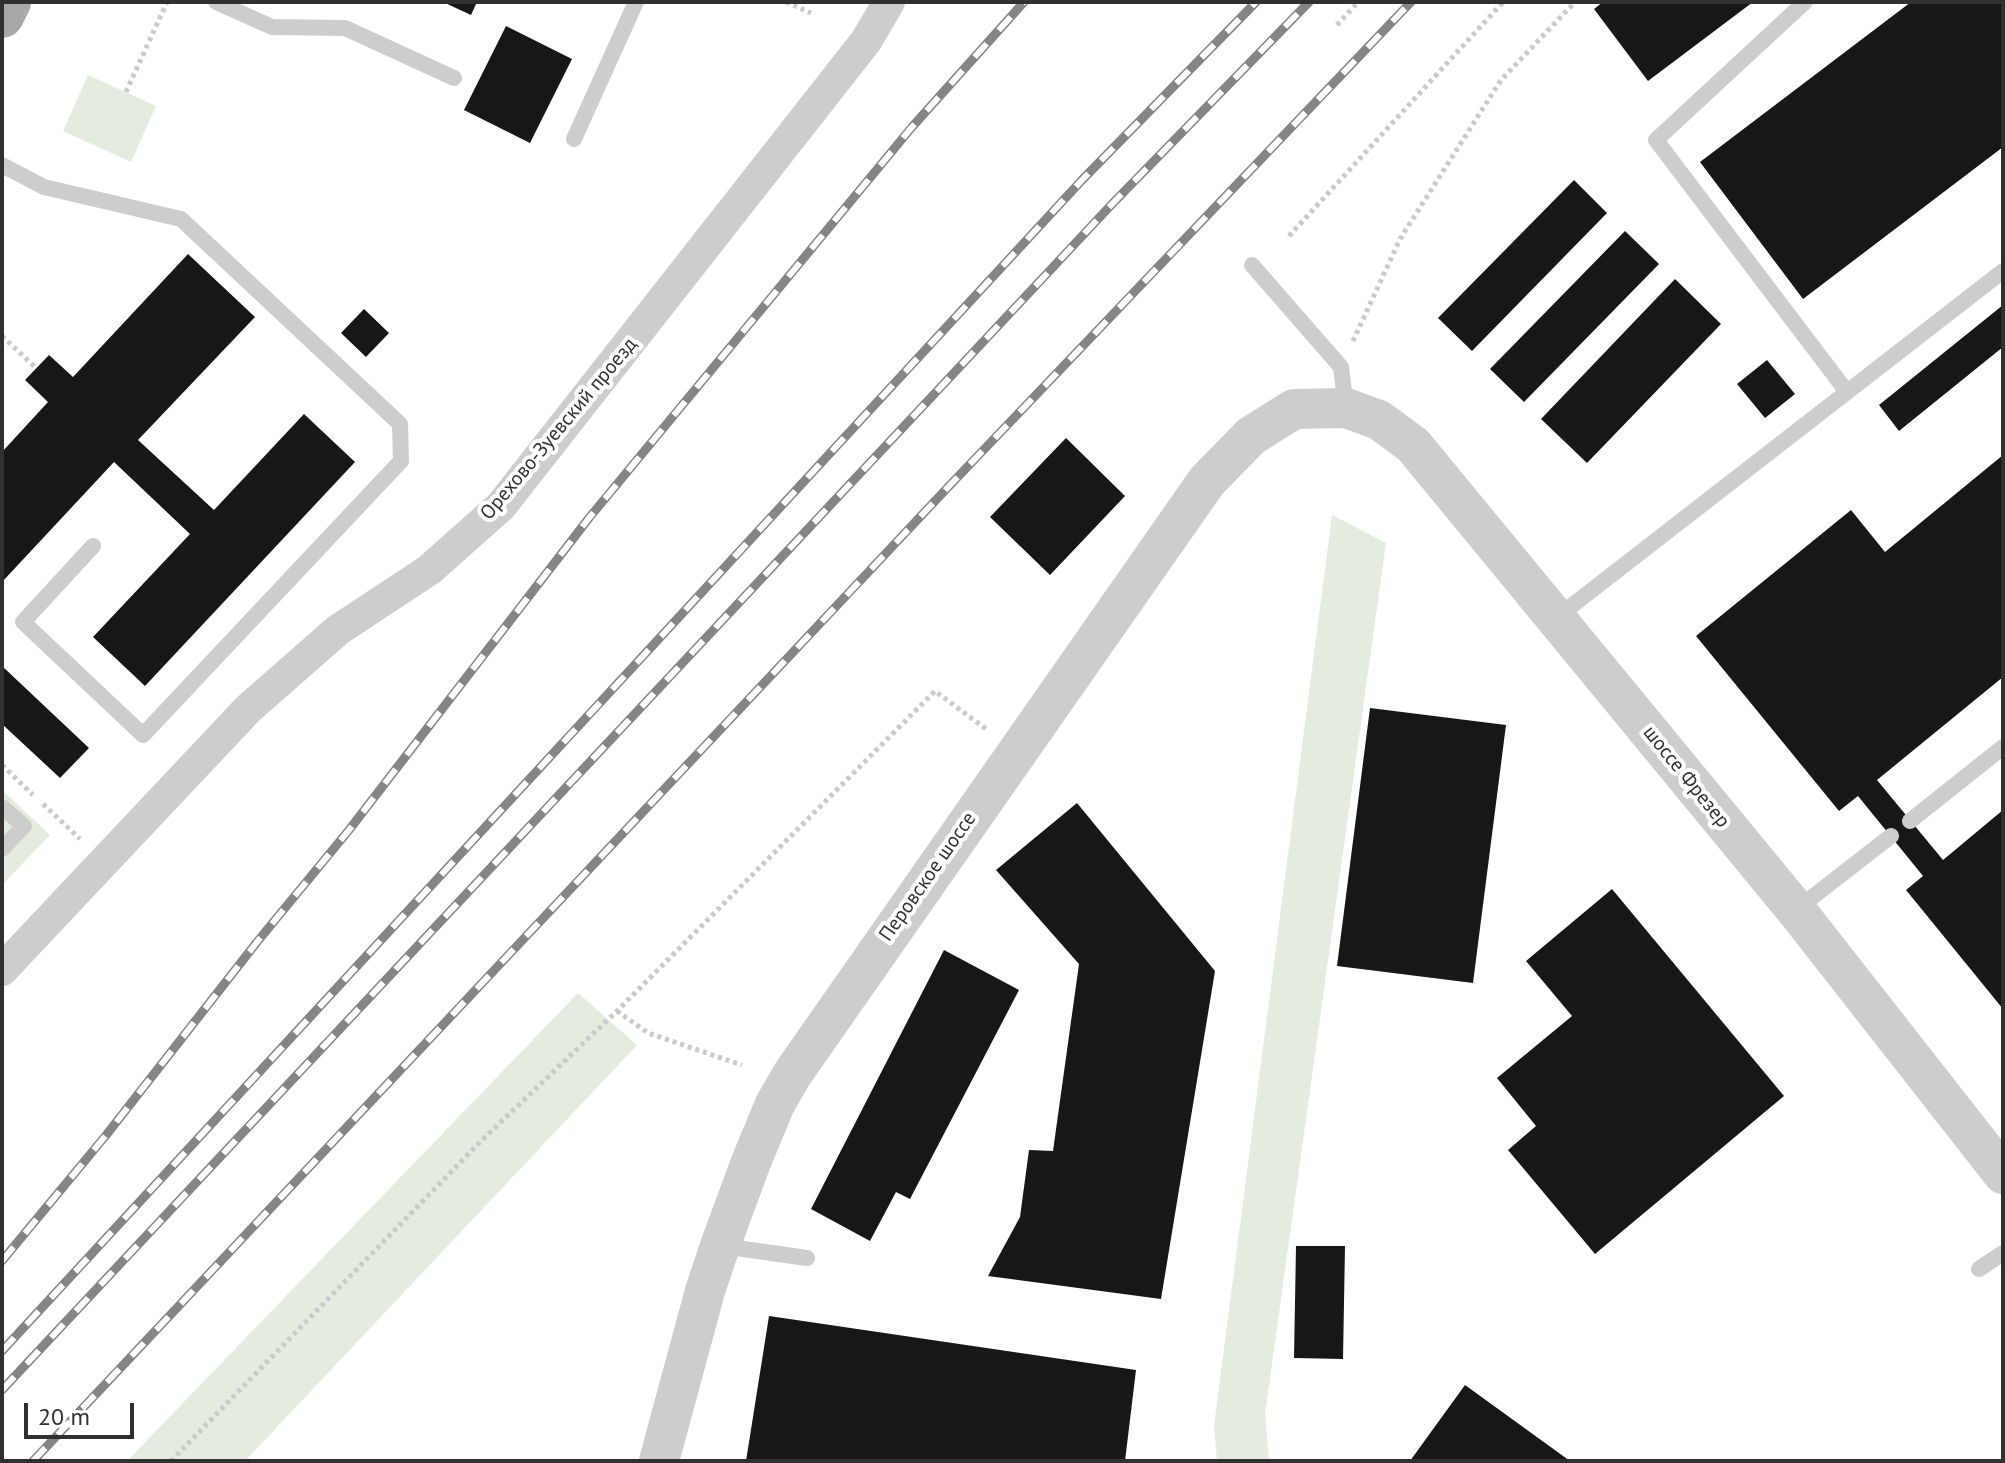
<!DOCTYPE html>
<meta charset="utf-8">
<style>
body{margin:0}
#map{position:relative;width:2005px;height:1463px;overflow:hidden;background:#fff;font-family:"PT Sans",sans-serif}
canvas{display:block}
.frame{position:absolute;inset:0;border:4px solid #303030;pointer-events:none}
.scale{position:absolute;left:24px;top:1403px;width:110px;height:36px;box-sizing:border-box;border:4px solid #303030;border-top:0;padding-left:10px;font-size:24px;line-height:28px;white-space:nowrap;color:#303030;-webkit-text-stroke:6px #fff;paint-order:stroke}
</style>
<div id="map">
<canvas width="2005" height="1463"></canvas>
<div class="frame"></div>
<div class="scale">20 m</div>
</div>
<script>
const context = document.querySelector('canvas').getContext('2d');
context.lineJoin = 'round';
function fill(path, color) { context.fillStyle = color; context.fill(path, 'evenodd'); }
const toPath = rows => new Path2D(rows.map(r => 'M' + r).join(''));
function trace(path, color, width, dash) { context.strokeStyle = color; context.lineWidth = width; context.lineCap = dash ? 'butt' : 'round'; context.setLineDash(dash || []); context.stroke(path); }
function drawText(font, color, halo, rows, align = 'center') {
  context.font = font + ' "PT Sans",sans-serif'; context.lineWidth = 8; context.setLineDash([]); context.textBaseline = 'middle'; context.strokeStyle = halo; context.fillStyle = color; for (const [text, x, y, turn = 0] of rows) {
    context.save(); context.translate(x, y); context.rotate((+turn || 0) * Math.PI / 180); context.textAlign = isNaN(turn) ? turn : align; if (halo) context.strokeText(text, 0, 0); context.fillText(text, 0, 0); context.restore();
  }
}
fill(toPath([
 [88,75,156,106,131,162,63,131],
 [1332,515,1386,543,1265,1414,1269,1461,1217,1461,1214,1426],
 [2,790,50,835,2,885],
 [578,993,637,1045,245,1461,127,1461]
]), '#e4ebdf');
fill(toPath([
 [443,2,477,2,471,15],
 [1603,2,1753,2,1648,81,1594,9],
 [1911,2,2003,2,2003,147,1803,299,1700,162],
 [506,26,572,59,530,143,464,110],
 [1574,180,1607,213,1472,351,1438,318],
 [1625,231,1659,264,1524,402,1490,369],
 [188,254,255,317,138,440,214,510,304,414,355,462,145,686,93,637,190,534,114,462,2,582,2,452,48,402,25,380,49,355,73,377],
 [1675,279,1721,324,1587,463,1541,419],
 [2003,305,2003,347,1899,431,1879,405],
 [364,309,389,333,366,357,341,333],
 [1767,360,1795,394,1765,418,1737,384],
 [1066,438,1125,496,1050,575,990,517],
 [2003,455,2003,677,1877,780,1943,860,2003,810,2003,1009,1906,890,1923,876,1858,796,1839,811,1696,636,1851,510,1885,552],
 [2,666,89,748,60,778,2,724],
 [1370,708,1506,725,1473,983,1337,966],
 [1077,803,1215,971,1161,1299,988,1276,1020,1217,1029,1150,1053,1151,1079,964,996,870],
 [1612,889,1784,1096,1595,1254,1508,1150,1536,1126,1497,1078,1572,1016,1526,961],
 [944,950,1019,990,910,1199,896,1192,870,1241,811,1209],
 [1296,1246,1345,1246,1343,1359,1294,1358],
 [769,1316,1136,1370,1125,1461,746,1461],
 [1465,1385,1570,1461,1410,1461]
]), '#171717');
trace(toPath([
 [786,2,811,13],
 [1337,25,1358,2],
 [126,92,167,2],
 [1289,236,1503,2],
 [2,336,36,368],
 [1353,341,1400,239,1501,80,1575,2],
 [2,765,33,795],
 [43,804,80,839],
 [617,1011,648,1033,742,1065],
 [171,1461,482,1140,617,1011,935,691,986,729]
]), '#cacaca', 5, [4, 4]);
trace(toPath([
 [216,2,272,27,345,28,454,78],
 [1805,2,1656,140,1847,392],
 [574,139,636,2],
 [2,165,44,187,181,219,400,424,401,461,143,735,23,622,93,546],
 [1252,265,1341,367,1346,408],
 [1556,618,2003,271],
 [2,807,24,826,2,849],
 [1910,821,2003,747],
 [1797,909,1891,836],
 [722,1246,807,1258],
 [1979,1269,2003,1253]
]), '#cdcdcd', 16);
trace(toPath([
 [2,970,248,709,338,630,429,570,501,506,866,41,889,2]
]), '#cdcdcd', 32);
trace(toPath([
 [659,1461,705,1291,720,1246,751,1162,775,1104,793,1073,1207,481,1251,436,1294,409,1346,408,1379,420,1413,445,1796,910,2003,1174]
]), '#cdcdcd', 40);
trace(toPath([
 [2,16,9,2]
]), '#a8a8a8', 44);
const rail = toPath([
 [2,1261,107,1134,257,942,349,830,589,518,912,127,1024,2],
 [2,1351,1082,180,1256,2],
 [2,1390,1113,203,1309,2],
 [33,1461,951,484,1411,2]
]);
trace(rail, '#858585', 9);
trace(rail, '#fff', 6, [18]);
drawText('20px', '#303030', '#fff', [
 ["Орехово-Зуевский проезд",559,429,-50],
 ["шоссе Фрезер",1686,777,51],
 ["Перовское шоссе",928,877,-55]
]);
</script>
